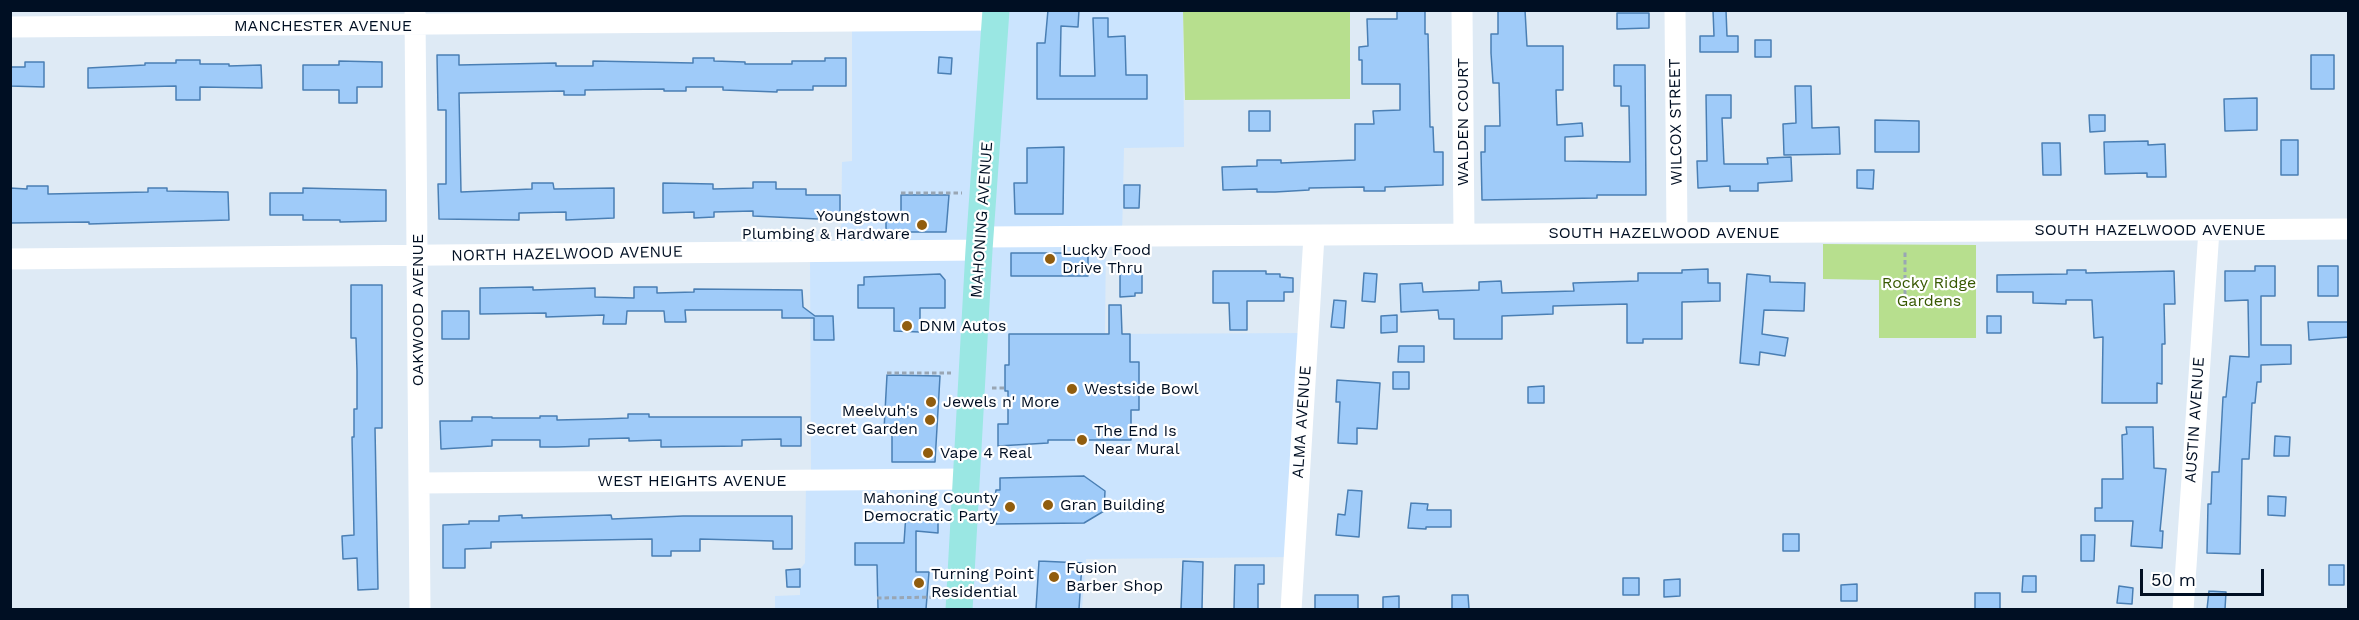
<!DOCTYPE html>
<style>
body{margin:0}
#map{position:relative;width:2359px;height:620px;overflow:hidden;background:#deeaf5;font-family:"Work Sans",sans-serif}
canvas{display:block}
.frame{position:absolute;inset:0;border:12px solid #000f23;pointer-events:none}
.scale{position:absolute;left:2140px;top:569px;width:124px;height:27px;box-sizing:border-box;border:3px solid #000f23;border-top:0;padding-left:8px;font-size:18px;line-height:21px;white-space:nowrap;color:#000f23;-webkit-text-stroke:4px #fff;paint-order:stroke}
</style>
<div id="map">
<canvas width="2359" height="620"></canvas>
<div class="frame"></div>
<div class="scale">50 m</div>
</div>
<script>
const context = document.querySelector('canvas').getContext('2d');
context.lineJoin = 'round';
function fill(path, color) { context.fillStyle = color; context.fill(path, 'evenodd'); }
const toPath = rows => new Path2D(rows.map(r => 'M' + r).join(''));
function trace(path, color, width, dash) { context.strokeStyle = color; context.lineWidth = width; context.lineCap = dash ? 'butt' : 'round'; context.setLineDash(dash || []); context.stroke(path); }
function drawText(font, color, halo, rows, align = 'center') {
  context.font = font + ' "Work Sans",sans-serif'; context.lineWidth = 4.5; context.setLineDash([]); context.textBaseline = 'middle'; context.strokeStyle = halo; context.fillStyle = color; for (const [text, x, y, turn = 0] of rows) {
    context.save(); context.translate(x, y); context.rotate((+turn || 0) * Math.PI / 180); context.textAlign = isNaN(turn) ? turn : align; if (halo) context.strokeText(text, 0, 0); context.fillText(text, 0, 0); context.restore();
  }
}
fill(toPath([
 [824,11,1183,11,1184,147,1124,148,1122,237,1106,237,1105,334,1308,333,1294,557,1086,559,1082,609,775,610,775,596,800,595,800,569,805,563,806,480,811,480,810,252,841,251,842,162,852,161,852,22,824,22]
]), '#cbe4fe');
fill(toPath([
 [1183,11,1350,11,1350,99,1185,100],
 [1823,244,1976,245,1976,338,1879,338,1879,280,1823,279]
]), '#b7df8e');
const building = toPath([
 [1048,10,1079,10,1078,27,1061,26,1060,76,1095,76,1093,18,1108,18,1108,37,1125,36,1126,75,1147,75,1147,99,1037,99,1037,43,1045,43,1048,10],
 [1397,10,1425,10,1425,34,1428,34,1430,127,1433,127,1434,152,1443,152,1443,185,1385,187,1385,191,1364,191,1364,187,1309,188,1309,190,1275,192,1257,192,1257,189,1223,190,1222,167,1257,166,1257,160,1281,160,1281,163,1355,160,1355,124,1374,124,1373,111,1400,110,1400,84,1362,84,1362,60,1359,60,1359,47,1368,46,1367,19,1397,19,1397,10],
 [1498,10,1525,10,1527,46,1563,46,1563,90,1556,90,1557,125,1582,123,1583,136,1565,137,1565,161,1630,162,1629,106,1621,106,1621,86,1614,86,1614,65,1645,65,1646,195,1597,195,1597,198,1482,200,1481,152,1485,152,1485,126,1500,126,1499,83,1493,83,1491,53,1491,34,1498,34,1498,10],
 [1713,10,1726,10,1727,36,1738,36,1738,52,1700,52,1700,36,1714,36,1713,10],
 [1617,13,1649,13,1649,28,1617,29,1617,13],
 [1755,40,1771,40,1771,57,1755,57,1755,40],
 [437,55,459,55,459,65,556,63,556,66,593,66,593,61,693,63,693,58,714,58,714,61,745,62,745,64,792,64,792,61,825,61,825,58,846,58,846,86,813,86,813,90,777,90,777,92,723,90,723,87,686,87,686,91,664,91,664,89,585,90,585,95,564,95,564,91,459,93,461,192,532,189,532,183,553,183,554,189,614,188,614,218,566,220,566,212,519,213,519,220,439,219,438,184,446,184,446,110,438,110,437,55],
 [2311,55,2334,55,2334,89,2311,89,2311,55],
 [939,57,952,58,951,74,938,73,939,57],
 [176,60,200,60,200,64,229,64,229,66,261,65,262,88,200,87,200,100,176,100,176,86,88,88,88,68,145,65,145,63,176,63,176,60],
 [339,61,382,62,382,87,357,87,357,103,339,103,339,90,303,90,303,65,339,65,339,61],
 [25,62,44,62,44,87,10,86,10,67,25,67,25,62],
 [1795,86,1811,86,1812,128,1839,127,1840,154,1784,155,1783,124,1796,123,1795,86],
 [1706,95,1731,95,1731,118,1722,118,1724,164,1768,164,1767,158,1791,157,1792,181,1758,183,1758,191,1730,191,1730,186,1698,188,1697,161,1707,161,1706,95],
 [2257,98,2257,130,2225,131,2224,99,2257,98],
 [1249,111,1270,111,1270,131,1249,131,1249,111],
 [2089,115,2105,115,2105,131,2090,132,2089,115],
 [1875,120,1919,121,1919,152,1875,152,1875,120],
 [2281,140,2298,140,2298,175,2281,175,2281,140],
 [2148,141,2148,145,2165,144,2166,177,2147,177,2147,173,2105,174,2104,142,2148,141],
 [2042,143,2060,143,2061,175,2043,175,2042,143],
 [1064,147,1063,214,1015,214,1014,183,1027,183,1027,148,1064,147],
 [1857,170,1874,170,1873,189,1857,188,1857,170],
 [753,182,776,182,776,189,806,189,806,195,840,195,840,220,753,216,753,211,714,212,714,217,694,218,694,212,663,213,663,183,713,184,713,189,753,188,753,182],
 [1124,185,1140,185,1139,208,1124,208,1124,185],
 [27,186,48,186,48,194,148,192,148,188,167,188,167,191,228,192,229,220,89,224,89,222,10,223,10,188,27,189,27,186],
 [303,188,386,190,386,221,340,222,340,220,303,220,303,215,270,215,270,193,303,193,303,188],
 [901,195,949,195,946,232,886,232,886,217,901,217,901,195],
 [1011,253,1088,253,1088,276,1011,276,1011,253],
 [2255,266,2275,266,2275,296,2261,296,2261,345,2291,345,2291,364,2261,365,2261,382,2257,382,2255,403,2252,403,2249,459,2242,459,2240,554,2207,553,2208,504,2211,504,2212,472,2219,472,2223,397,2226,397,2230,356,2249,357,2248,300,2225,301,2225,271,2255,271,2255,266],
 [2318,266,2338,266,2338,296,2318,296,2318,266],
 [1120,268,1142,268,1142,293,1135,293,1135,296,1120,297,1120,268],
 [1708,269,1708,283,1720,283,1720,301,1682,302,1682,339,1643,339,1643,343,1627,343,1627,304,1553,306,1553,314,1502,316,1502,339,1454,339,1454,319,1439,319,1438,310,1401,312,1400,284,1422,283,1423,292,1479,290,1479,282,1501,281,1502,293,1574,291,1573,283,1638,281,1638,273,1682,273,1682,270,1708,269],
 [2067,270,2086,270,2086,273,2174,271,2175,304,2164,304,2165,344,2162,344,2162,384,2157,383,2157,403,2102,403,2103,337,2094,338,2092,300,2066,300,2066,304,2033,303,2033,292,1997,292,1997,275,2067,274,2067,270],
 [1213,271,1266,271,1266,274,1280,274,1280,277,1293,278,1293,292,1284,292,1284,301,1247,301,1247,330,1230,330,1229,303,1213,303,1213,271],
 [1364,273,1377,274,1375,302,1362,301,1364,273],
 [940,274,945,280,945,308,920,308,920,332,894,331,894,308,858,308,858,285,864,285,864,277,940,274],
 [1747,274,1770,276,1770,282,1805,283,1804,311,1764,310,1762,334,1788,338,1785,356,1760,352,1759,365,1740,363,1747,274],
 [351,285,382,285,382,428,375,428,378,589,358,590,357,558,343,559,342,536,354,535,352,437,354,437,354,409,357,409,357,371,356,338,351,338,351,285],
 [533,287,533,290,595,288,595,297,634,298,634,287,657,287,657,293,694,292,694,289,802,290,803,307,815,316,833,316,834,340,814,340,814,318,782,318,782,310,685,310,686,322,665,322,664,311,627,311,626,324,603,324,604,315,546,317,546,313,480,314,480,288,533,287],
 [1334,300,1346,301,1344,328,1331,327,1334,300],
 [1109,305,1121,305,1122,334,1130,334,1130,362,1139,362,1139,410,1131,410,1131,440,1048,440,1048,443,998,446,998,424,1008,424,1008,391,1005,391,1005,365,1009,365,1009,334,1109,334,1109,305],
 [442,311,469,311,469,339,442,339,442,311],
 [1397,315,1397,332,1381,333,1381,316,1397,315],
 [1987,316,2001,316,2001,333,1987,333,1987,316],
 [2308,322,2349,322,2349,337,2309,340,2308,322],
 [1399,346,1424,346,1424,362,1398,362,1399,346],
 [1393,372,1409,372,1409,389,1393,389,1393,372],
 [887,375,940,376,935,462,892,462,892,430,884,430,887,375],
 [1337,380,1380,383,1377,429,1357,428,1357,444,1338,443,1340,402,1336,402,1337,380],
 [1544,386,1544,403,1528,403,1528,387,1544,386],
 [628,414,649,414,649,417,801,417,801,446,781,446,781,439,742,440,742,446,661,447,661,440,629,441,629,438,589,439,589,446,557,447,540,447,540,440,492,440,492,446,441,449,440,421,472,421,472,417,492,417,492,418,540,418,540,416,557,416,557,420,601,419,628,418,628,414],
 [2126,427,2153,427,2154,468,2166,469,2160,531,2163,531,2162,548,2131,546,2133,521,2095,521,2095,508,2102,508,2102,479,2123,479,2122,435,2127,434,2126,427],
 [2275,436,2290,437,2289,456,2274,456,2275,436],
 [1084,476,1105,491,1104,511,1084,523,996,524,996,521,990,521,991,497,995,497,996,490,1000,490,1000,478,1084,476],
 [1348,490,1362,491,1359,537,1336,535,1338,514,1345,515,1348,490],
 [2268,496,2286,497,2285,516,2268,515,2268,496],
 [1411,503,1428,504,1427,510,1451,510,1451,527,1426,527,1426,529,1408,528,1411,503],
 [906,513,938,515,938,533,916,531,916,572,929,572,926,609,878,609,877,565,855,565,855,543,904,543,906,513],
 [522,515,522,518,611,515,612,519,683,516,792,516,792,549,773,549,773,541,700,539,700,551,671,551,671,556,652,556,652,539,491,542,491,548,465,549,465,568,443,568,443,525,469,524,469,521,499,521,499,516,522,515],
 [1783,534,1799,534,1799,551,1783,551,1783,534],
 [2081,535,2095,535,2094,561,2081,561,2081,535],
 [1039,561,1082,563,1079,609,1036,609,1039,561],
 [1183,561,1203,562,1202,609,1181,609,1183,561],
 [1235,565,1264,565,1264,584,1258,584,1258,609,1234,609,1235,565],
 [2329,565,2344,565,2344,585,2329,585,2329,565],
 [800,569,800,587,787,587,786,570,800,569],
 [2023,576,2036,576,2036,592,2022,592,2023,576],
 [1623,578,1639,578,1639,595,1623,595,1623,578],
 [1680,579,1680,596,1664,597,1664,580,1680,579],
 [1857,584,1857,601,1841,601,1841,585,1857,584],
 [2119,586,2133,588,2132,604,2117,603,2119,586],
 [2209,591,2226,592,2225,609,2207,609,2209,591],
 [1975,593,2000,593,2000,609,1975,609,1975,593],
 [1315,595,1358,595,1358,609,1315,609,1315,595],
 [1452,595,1468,595,1469,609,1452,609,1452,595],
 [1399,596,1399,609,1383,609,1383,597,1399,596]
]);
fill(building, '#9fcbf9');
trace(building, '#4a7fb4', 1.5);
trace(toPath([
 [901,193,962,193],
 [1905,302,1905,250],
 [887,373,951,373],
 [992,388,1005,388],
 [877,598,938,597]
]), '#99a6b4', 3, [4.5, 3]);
trace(toPath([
 [1462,10,1464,234],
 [1675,10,1677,233],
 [415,13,420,610],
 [10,27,996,20],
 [980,237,2348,229],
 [10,259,979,250],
 [419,483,966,479],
 [1291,610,1314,236],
 [2183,610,2209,230]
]), '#fff', 21);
trace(toPath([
 [959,610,979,250,996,10]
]), '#9ae7e3', 27);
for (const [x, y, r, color] of [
 [922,225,6,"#915d0e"],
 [1050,259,6,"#915d0e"],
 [907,326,6,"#915d0e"],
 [1072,389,6,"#915d0e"],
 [931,402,6,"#915d0e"],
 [930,420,6,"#915d0e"],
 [1082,440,6,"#915d0e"],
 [928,453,6,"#915d0e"],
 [1048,505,6,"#915d0e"],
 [1010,507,6,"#915d0e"],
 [1054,577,6,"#915d0e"],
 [919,583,6,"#915d0e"]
]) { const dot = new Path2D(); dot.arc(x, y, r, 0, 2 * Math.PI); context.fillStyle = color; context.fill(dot); trace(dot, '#fff', 2); }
drawText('16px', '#000f23', '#fff', [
 ["MANCHESTER AVENUE",323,26],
 ["WALDEN COURT",1463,122,-90],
 ["WILCOX STREET",1676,122,-91],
 ["MAHONING AVENUE",982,220,-86],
 ["SOUTH HAZELWOOD AVENUE",2150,230],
 ["SOUTH HAZELWOOD AVENUE",1664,233],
 ["NORTH HAZELWOOD AVENUE",567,254,-1],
 ["OAKWOOD AVENUE",418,310,-90],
 ["AUSTIN AVENUE",2195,420,-86],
 ["ALMA AVENUE",1302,422,-86],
 ["WEST HEIGHTS AVENUE",692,481]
]);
drawText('16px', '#000f23', '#fff', [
 ["Youngstown",910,216,"right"],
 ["Plumbing & Hardware",910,234,"right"],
 ["Lucky Food",1062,250],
 ["Drive Thru",1062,268],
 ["DNM Autos",919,326],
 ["Westside Bowl",1084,389],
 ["Jewels n' More",943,402],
 ["Meelvuh's",918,411,"right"],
 ["Secret Garden",918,429,"right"],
 ["The End Is",1094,431],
 ["Near Mural",1094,449],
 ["Vape 4 Real",940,453],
 ["Mahoning County",998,498,"right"],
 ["Democratic Party",998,516,"right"],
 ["Gran Building",1060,505],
 ["Fusion",1066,568],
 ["Barber Shop",1066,586],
 ["Turning Point",931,574],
 ["Residential",931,592]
], 'left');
drawText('16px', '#375800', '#fff', [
 ["Rocky Ridge",1929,283],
 ["Gardens",1929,301]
]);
</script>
